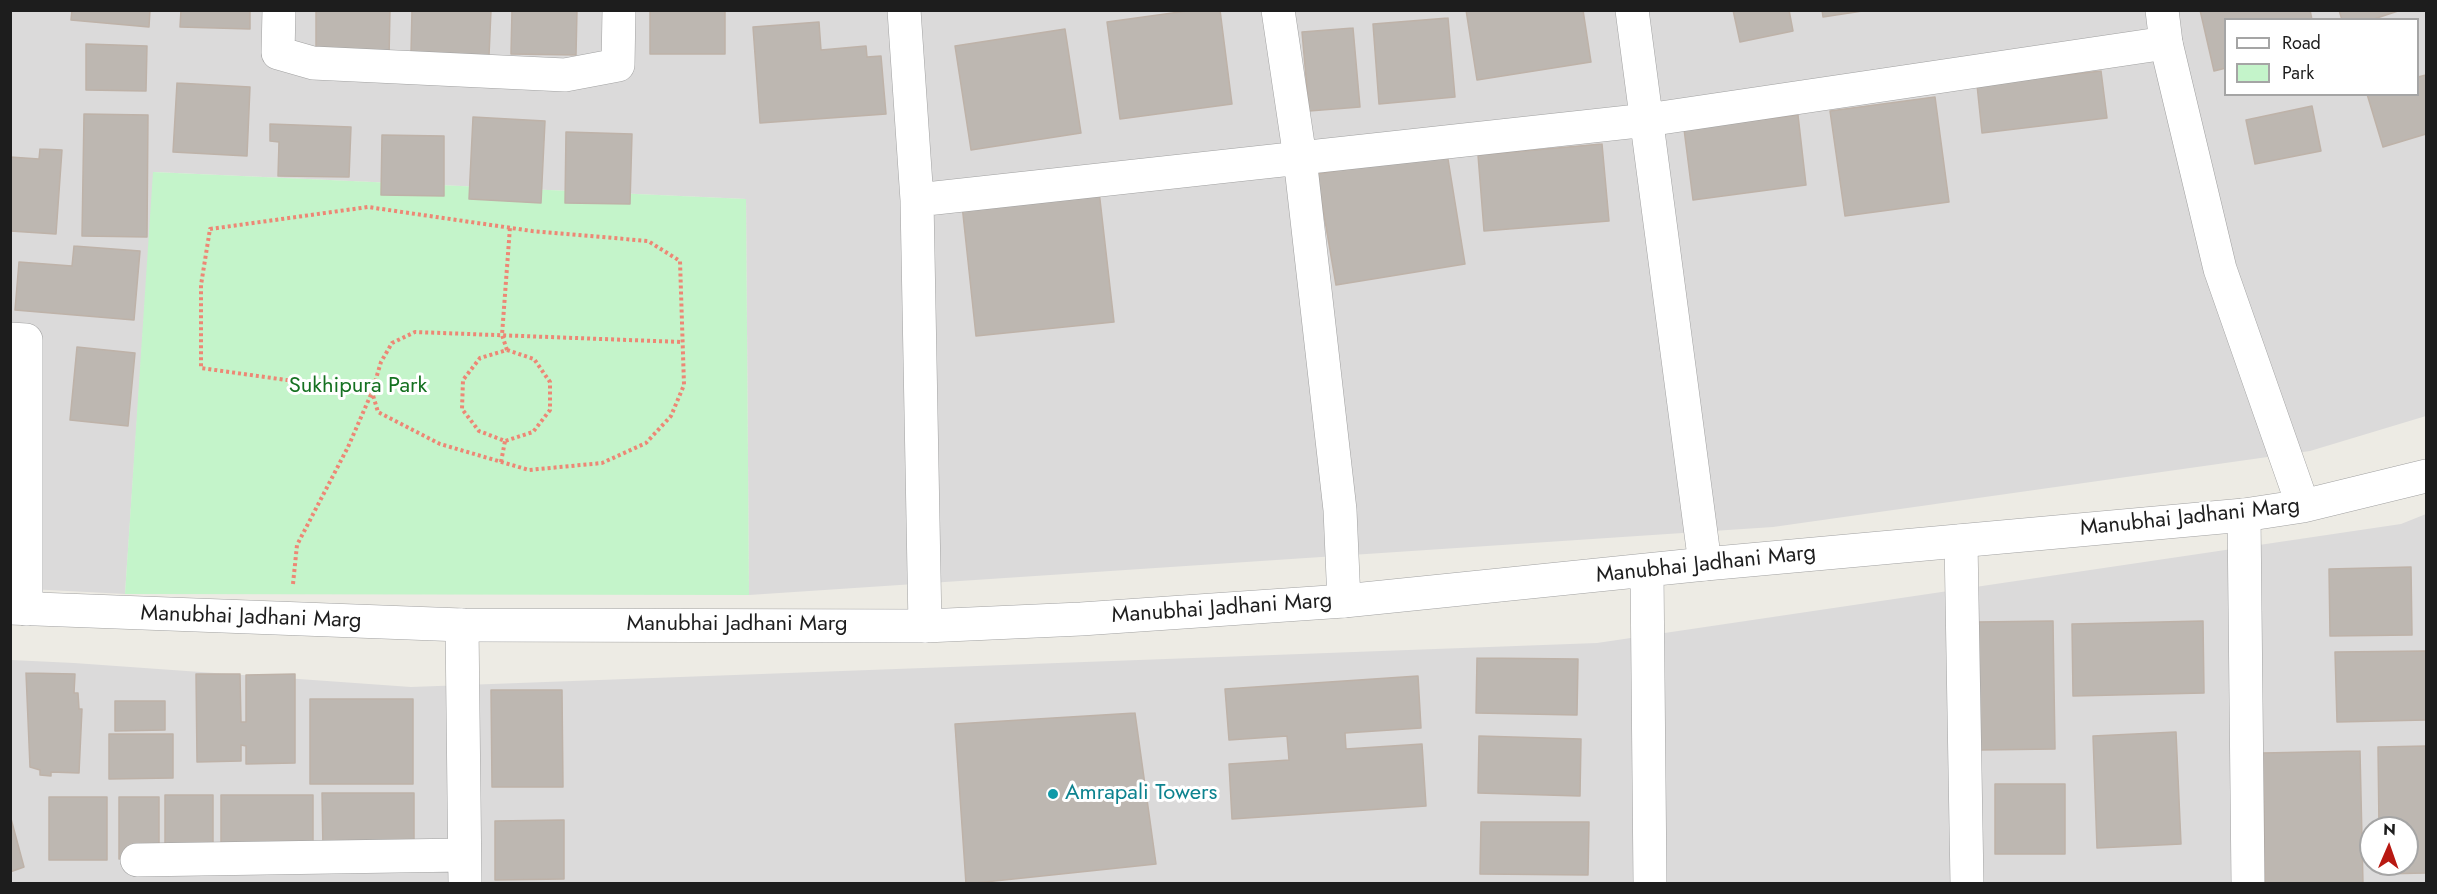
<!DOCTYPE html>
<style>
body{margin:0}
#map{position:relative;width:2437px;height:894px;overflow:hidden;background:#edebe4;font-family:Jost,sans-serif}
canvas{display:block}
.frame{position:absolute;inset:0;border:12px solid #1d1d1d;pointer-events:none}
.legend{position:absolute;left:2224px;top:18px;width:195px;height:78px;box-sizing:border-box;background:#fff;border:2px solid #a5a5a5;margin:0;padding:8px 10px;list-style:none;font-size:18px;color:#1d1d1d}
.legend li{display:flex;align-items:center;gap:12px;height:30px}
.legend b{width:30px;border:2px solid #a5a5a5}
.north{position:absolute;left:2359px;top:816px;width:60px;height:60px;box-sizing:border-box;background:#fff;border:2px solid #a5a5a5;border-radius:50%;rotate:2deg;font-size:16px;font-weight:700;line-height:24px;text-align:center;color:#1d1d1d}
.north::after{content:'';display:block;margin:auto;width:21px;height:27px;background:#b81912;clip-path:polygon(50% 0,100% 100%,50% 72%,0 100%)}
</style>
<div id="map">
<canvas width="2437" height="894"></canvas>
<div class="frame"></div>
<ul class="legend">
<li><b style="height:8px;background:#fff"></b>Road</li>
<li><b style="height:16px;background:#c4f4ca"></b>Park</li>
</ul>
<div class="north">N</div>
</div>
<script>
const context = document.querySelector('canvas').getContext('2d');
context.lineJoin = 'round';
function fill(path, color) { context.fillStyle = color; context.fill(path, 'evenodd'); }
const toPath = rows => new Path2D(rows.map(r => 'M' + r).join(''));
function trace(path, color, width, dash) { context.strokeStyle = color; context.lineWidth = width; context.lineCap = dash ? 'butt' : 'round'; context.setLineDash(dash || []); context.stroke(path); }
function drawText(font, color, halo, rows, align = 'center') {
  context.font = font + ' Jost,sans-serif'; context.lineWidth = 6; context.setLineDash([]); context.textBaseline = 'middle'; context.strokeStyle = halo; context.fillStyle = color; for (const [text, x, y, turn = 0] of rows) {
    context.save(); context.translate(x, y); context.rotate((+turn || 0) * Math.PI / 180); context.textAlign = isNaN(turn) ? turn : align; if (halo) context.strokeText(text, 0, 0); context.fillText(text, 0, 0); context.restore();
  }
}
fill(toPath([
 [10,11,2426,11,2426,416,2310,451,1773,527,749,595,746,199,154,172,125,594,11,588],
 [2226,20,2418,20,2418,94,2226,94],
 [2426,514,2426,883,11,884,11,660,74,663,411,687,1597,643,2401,524],
 [2371,828,2407,828,2407,864,2371,864]
]), '#dbdada');
fill(toPath([
 [153,172,746,199,749,595,125,594]
]), '#c4f4ca');
const building = toPath([
 [72,10,150,10,149,27,71,20,72,10],
 [181,10,250,10,250,29,180,27,181,10],
 [316,10,390,10,389,58,316,56,316,10],
 [412,10,491,10,489,56,411,53,412,10],
 [512,10,577,10,576,55,511,54,512,10],
 [650,10,725,10,725,54,650,54,650,10],
 [1194,10,1220,10,1232,104,1120,119,1107,22,1194,10],
 [1466,10,1583,10,1591,62,1477,80,1466,10],
 [1733,10,1789,10,1793,31,1740,42,1733,10],
 [1822,10,1869,10,1823,17,1822,10],
 [2200,10,2310,10,2312,20,2226,20,2226,68,2214,71,2200,10],
 [2339,10,2401,10,2371,20,2342,20,2339,10],
 [1448,18,1455,97,1379,104,1373,24,1448,18],
 [819,22,821,50,866,46,867,57,881,56,886,114,760,123,753,27,819,22],
 [1353,28,1360,107,1309,111,1302,32,1353,28],
 [1065,29,1081,133,971,150,955,46,1065,29],
 [86,44,147,46,146,91,86,90,86,44],
 [2101,71,2107,118,1982,133,1977,85,2101,71],
 [2426,75,2426,134,2383,147,2367,94,2418,94,2418,77,2426,75],
 [177,83,250,87,247,156,173,152,177,83],
 [1935,97,1949,202,1845,216,1830,111,1935,97],
 [2312,106,2321,151,2255,164,2246,120,2312,106],
 [84,114,148,115,147,237,82,236,84,114],
 [1798,115,1806,185,1693,200,1684,129,1798,115],
 [473,117,545,121,541,203,469,199,473,117],
 [270,124,351,127,349,177,278,176,279,142,270,141,270,124],
 [566,132,632,134,630,204,565,203,566,132],
 [382,135,444,136,444,196,381,195,382,135],
 [1602,144,1609,221,1484,231,1478,155,1602,144],
 [40,149,62,150,56,234,10,231,10,157,39,159,40,149],
 [1447,153,1465,264,1336,285,1317,174,1447,153],
 [1099,191,1114,322,976,336,962,205,1099,191],
 [74,246,140,251,134,320,15,310,19,262,72,266,74,246],
 [77,347,135,353,128,426,70,420,77,347],
 [2411,567,2412,635,2330,636,2329,569,2411,567],
 [2053,621,2055,749,1978,750,1976,622,2053,621],
 [2203,621,2204,693,2073,696,2072,624,2203,621],
 [2426,651,2426,720,2337,722,2335,652,2426,651],
 [1477,658,1578,659,1577,715,1476,713,1477,658],
 [26,673,75,674,74,693,78,693,79,709,82,709,79,773,51,772,51,776,40,775,40,770,30,767,26,673],
 [196,674,240,674,241,722,246,722,246,675,295,674,295,763,246,764,246,746,241,745,241,761,197,762,196,674],
 [1418,676,1421,728,1345,733,1346,749,1422,744,1426,806,1232,819,1229,764,1289,760,1287,736,1229,740,1225,689,1418,676],
 [491,690,562,690,563,787,492,787,491,690],
 [310,699,413,699,413,784,310,784,310,699],
 [115,701,165,701,165,730,115,731,115,701],
 [1135,713,1156,864,966,884,955,724,1135,713],
 [2176,732,2181,844,2097,848,2093,736,2176,732],
 [109,734,173,734,173,778,109,779,109,734],
 [1479,736,1581,739,1580,796,1478,793,1479,736],
 [2426,746,2426,873,2380,874,2380,864,2407,864,2407,828,2379,828,2378,747,2426,746],
 [2360,751,2363,884,2265,884,2263,753,2360,751],
 [1995,784,2065,784,2065,854,1995,854,1995,784],
 [322,793,414,793,414,851,323,851,322,793],
 [165,795,213,795,213,856,165,856,165,795],
 [221,795,313,795,313,854,221,855,221,795],
 [49,797,107,797,107,860,49,860,49,797],
 [119,797,159,797,159,859,119,859,119,797],
 [10,815,24,867,10,872,10,815],
 [564,820,564,879,495,880,495,821,564,820],
 [1481,822,1589,822,1588,875,1480,874,1481,822]
]);
fill(building, '#bdb7b1');
trace(building, '#beb2a8', 1.5);
const minor = toPath([
 [279,10,278,53,313,63,565,75,618,65,619,10],
 [904,10,917,200,1647,120,2166,43],
 [1278,10,1300,158,1340,510,1344,601],
 [1632,10,1705,564],
 [917,200,925,626],
 [10,339,26,340,26,609],
 [2244,515,2248,884],
 [1961,541,1967,884],
 [462,625,465,884],
 [137,860,464,855]
]);
const tertiary = toPath([
 [2162,10,2166,43,2220,269,2303,506],
 [1647,571,1650,884],
 [10,608,462,625,925,626,1081,619,1344,601,1705,564,2244,515,2303,506,2426,476]
]);
trace(minor, '#a1a1a1', 34);
trace(tertiary, '#a1a1a1', 34);
trace(toPath([
 [507,350,534,359,550,382,550,410,533,432,505,441,479,431,462,409,463,380,480,358,507,350],
 [507,350,502,335,510,227],
 [501,462,505,441],
 [293,584,297,545,348,447,372,392,201,368,201,285,210,229,368,207,532,231,648,241,680,261,684,385,671,416,646,443,602,463,529,470,440,444,378,412,372,392,381,362,392,343,415,332,682,342]
]), '#ed8775', 4, [3, 3]);
trace(minor, '#fff', 33);
trace(tertiary, '#fff', 33);
for (const [x, y, r, color] of [
 [1053,794,6,"#0f9aa8"]
]) { const dot = new Path2D(); dot.arc(x, y, r, 0, 2 * Math.PI); context.fillStyle = color; context.fill(dot); trace(dot, '#fff', 2); }
drawText('22px', '#157121', '#fff', [
 ["Sukhipura Park",358,387]
]);
drawText('22px', '#1d1d1d', '#fff', [
 ["Manubhai Jadhani Marg",2190,518,-6],
 ["Manubhai Jadhani Marg",1706,565,-6],
 ["Manubhai Jadhani Marg",1222,609,-4],
 ["Manubhai Jadhani Marg",251,618,2],
 ["Manubhai Jadhani Marg",737,625]
]);
drawText('22px', '#0d838f', '#fff', [
 ["Amrapali Towers",1065,794]
], 'left');
</script>
